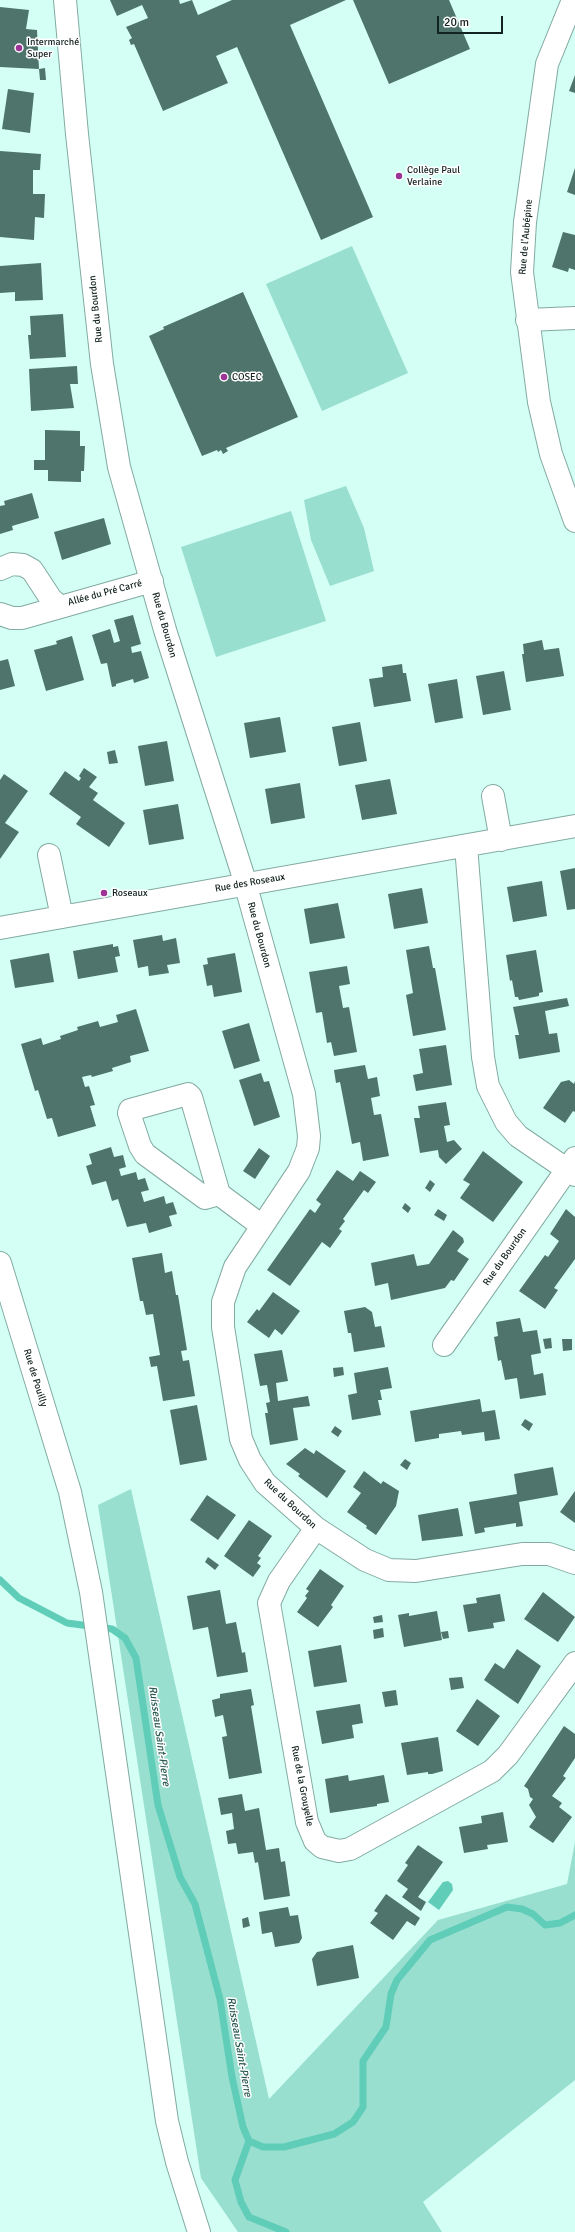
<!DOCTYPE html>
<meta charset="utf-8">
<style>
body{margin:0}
#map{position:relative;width:575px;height:2232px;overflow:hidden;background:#d4fff5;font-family:Signika,sans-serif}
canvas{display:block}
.scale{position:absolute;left:437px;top:16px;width:66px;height:18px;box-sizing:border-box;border:2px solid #132320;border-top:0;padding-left:5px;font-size:12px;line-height:14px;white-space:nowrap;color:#132320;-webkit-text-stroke:3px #fff;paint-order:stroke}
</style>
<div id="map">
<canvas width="575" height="2232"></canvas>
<div class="scale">20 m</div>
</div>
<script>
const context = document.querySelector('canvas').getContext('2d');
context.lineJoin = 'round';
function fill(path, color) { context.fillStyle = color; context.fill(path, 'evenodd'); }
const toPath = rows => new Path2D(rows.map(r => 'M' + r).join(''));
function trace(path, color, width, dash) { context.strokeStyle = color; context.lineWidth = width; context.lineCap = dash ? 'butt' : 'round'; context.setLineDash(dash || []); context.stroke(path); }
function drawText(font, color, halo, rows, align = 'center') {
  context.font = font + ' Signika,sans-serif'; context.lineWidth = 3; context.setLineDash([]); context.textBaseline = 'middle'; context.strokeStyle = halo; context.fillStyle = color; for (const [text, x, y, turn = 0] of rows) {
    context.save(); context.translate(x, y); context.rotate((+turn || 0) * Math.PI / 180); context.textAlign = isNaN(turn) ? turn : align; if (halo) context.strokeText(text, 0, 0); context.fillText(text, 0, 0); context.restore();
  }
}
fill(toPath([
 [352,246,408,373,322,411,266,284],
 [346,486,364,528,374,571,330,586,311,540,304,500],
 [291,511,326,621,216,657,181,547],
 [131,1489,269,2099,438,1920,567,1884,575,1842,575,2080,423,2202,442,2232,238,2232,201,2178,98,1505]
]), '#99dfd0');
fill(toPath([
 [448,1881,452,1884,453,1890,439,1910,428,1902,443,1882]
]), '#60cdb9');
trace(toPath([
 [0,1580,19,1598,67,1623,112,1629,125,1638,136,1658,158,1805,180,1877,195,1904,220,1999,232,2077,243,2127,249,2141,263,2147,284,2147,334,2134,353,2122,363,2107,363,2061,386,2027,391,1994,397,1980,430,1940,507,1907,522,1909,533,1914,545,1925,560,1923,575,1915],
 [249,2141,235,2180,241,2202,249,2217,286,2232]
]), '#60cdb9', 7);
fill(toPath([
 [110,0,179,0,180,4,192,0,198,15,232,0,346,0,290,25,373,217,321,240,237,47,216,56,228,83,163,111,134,44,131,45,129,40,132,38,126,27,148,18,142,5,117,16],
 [353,0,449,0,470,49,389,84],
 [0,7,29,10,26,29,37,30,39,69,0,67],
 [45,68,46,80,40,80,39,69],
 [575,75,575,93,569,91],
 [8,89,34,93,30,133,2,129],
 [0,151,41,154,40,170,33,170,33,194,45,194,44,218,35,217,34,240,0,237],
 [575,168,575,195,567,192],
 [563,232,575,235,575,270,569,268,568,272,552,267],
 [41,263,43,300,15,301,15,292,0,293,0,266],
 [243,292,298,417,226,448,228,451,223,454,221,450,218,452,217,450,202,456,149,336,164,329,163,327],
 [63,314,66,357,30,359,28,335,31,335,30,316],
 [77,366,78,384,70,384,74,408,31,411,29,369],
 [45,430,80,431,80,446,85,446,84,471,81,471,81,482,48,481,48,470,34,470,34,460,45,460],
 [32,493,39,518,12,526,13,530,0,534,0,506,5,505,4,501],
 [104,518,111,544,62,560,54,532],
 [133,615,141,644,131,647,132,653,141,651,149,678,134,683,133,679,116,684,116,686,112,687,107,663,101,664,92,635,110,629,114,643,120,641,114,620],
 [72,636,84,680,46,691,34,650,57,644,56,641],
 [542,640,544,650,559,648,564,676,526,682,522,654,524,654,523,644],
 [8,659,15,686,0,690,0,661],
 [402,664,403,673,406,673,411,701,374,707,369,679,383,677,382,667],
 [504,671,511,710,483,715,476,676],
 [457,679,463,718,435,723,428,684],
 [280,717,286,752,250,758,244,723],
 [360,722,367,761,339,766,332,727],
 [167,741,174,781,145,786,138,746],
 [115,750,118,763,109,764,107,752],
 [84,768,97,777,89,787,98,793,93,800,125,823,109,847,76,824,81,817,49,794,65,771,79,781,81,778,79,776],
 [4,774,28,791,5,823,19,832,0,859,0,780],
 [390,779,397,814,362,820,355,785],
 [300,783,305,818,271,824,265,789],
 [178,804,184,839,149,845,143,810],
 [575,868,575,909,567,910,560,871],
 [542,881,547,916,513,922,507,887],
 [422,888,428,923,394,929,388,894],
 [338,903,345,938,310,944,304,909],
 [162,935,163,941,176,938,180,963,167,965,169,973,149,976,148,966,138,968,133,940],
 [113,944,113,947,118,946,120,956,115,957,118,972,78,979,73,951],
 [429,946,433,968,435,968,446,1030,413,1036,406,995,413,993,406,950],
 [536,950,543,992,539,993,539,996,519,1000,518,997,515,997,512,980,510,981,506,955],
 [49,953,54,982,15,988,10,960],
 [235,953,242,992,214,997,212,985,207,986,203,965,208,964,207,958],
 [347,966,350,984,339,986,343,1008,349,1007,357,1052,334,1056,331,1042,327,1043,322,1012,316,1013,309,972],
 [567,998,569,1006,545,1011,549,1034,557,1033,560,1052,519,1059,515,1035,519,1035,513,1007],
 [136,1009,149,1051,130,1056,131,1062,112,1068,113,1071,92,1077,91,1075,82,1077,85,1087,89,1086,95,1105,90,1106,96,1126,58,1137,52,1118,47,1119,38,1090,35,1091,21,1044,41,1038,43,1045,61,1039,60,1036,78,1030,77,1027,98,1021,100,1027,118,1022,116,1015],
 [249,1023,260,1061,234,1069,222,1031],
 [446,1045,452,1085,416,1091,413,1075,423,1073,419,1049],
 [365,1065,368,1079,377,1077,380,1096,371,1098,374,1115,381,1114,389,1156,363,1161,360,1142,352,1144,340,1082,336,1083,334,1070],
 [261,1073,264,1082,269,1081,280,1117,254,1126,239,1080],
 [569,1080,574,1084,575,1081,575,1112,573,1111,565,1123,543,1108,561,1082],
 [446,1102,450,1125,444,1126,447,1142,454,1140,462,1149,446,1164,439,1157,438,1150,420,1153,414,1118,420,1118,418,1106],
 [111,1147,114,1157,123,1155,126,1167,119,1169,121,1176,136,1172,138,1180,145,1178,149,1190,141,1192,144,1202,164,1196,166,1204,173,1202,177,1214,169,1216,172,1226,149,1233,146,1223,127,1227,118,1199,112,1201,106,1181,92,1185,86,1166,92,1164,89,1154],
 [259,1148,270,1156,255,1179,243,1171],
 [483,1151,523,1182,493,1222,460,1198,470,1184,463,1180],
 [337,1170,353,1181,360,1171,376,1182,368,1193,364,1190,343,1219,345,1221,339,1229,342,1231,330,1248,322,1242,290,1286,267,1270,310,1209,315,1213,321,1204,316,1200],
 [430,1180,435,1184,430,1192,425,1188],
 [405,1203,411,1208,408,1213,402,1208],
 [438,1209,447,1215,444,1221,434,1215],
 [566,1209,575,1217,575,1259,554,1288,558,1290,545,1309,519,1291,545,1255,548,1257,559,1241,550,1234],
 [453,1230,463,1238,464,1242,457,1251,469,1259,454,1281,451,1280,445,1288,391,1300,388,1283,375,1286,371,1263,414,1254,417,1266,429,1264],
 [162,1253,165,1273,172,1271,176,1295,178,1295,187,1350,181,1351,183,1361,189,1360,195,1396,163,1401,157,1366,151,1367,149,1357,160,1355,153,1314,146,1315,143,1301,140,1301,132,1258],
 [273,1292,300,1311,282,1335,275,1329,269,1338,247,1322,257,1309,259,1311],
 [365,1307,372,1312,375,1327,381,1326,385,1347,354,1352,351,1333,348,1333,344,1311],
 [520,1318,523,1332,537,1330,541,1353,531,1355,534,1375,543,1373,546,1395,520,1399,517,1378,505,1380,501,1360,498,1361,494,1337,498,1336,496,1322],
 [551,1338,552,1348,545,1349,543,1339],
 [562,1339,572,1339,572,1350,563,1351],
 [282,1350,288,1381,276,1383,278,1401,308,1396,310,1406,293,1408,298,1440,270,1445,265,1413,268,1413,266,1403,270,1402,267,1385,260,1386,254,1354],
 [343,1367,344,1375,334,1377,333,1368],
 [388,1367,392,1388,380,1390,382,1400,378,1400,381,1415,352,1420,348,1395,357,1393,354,1373],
 [480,1399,482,1412,495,1410,500,1439,485,1441,484,1432,462,1435,461,1431,439,1434,439,1438,415,1442,410,1411],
 [197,1405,207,1460,180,1465,170,1410],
 [525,1419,533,1424,529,1431,521,1425],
 [335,1426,342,1431,338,1437,331,1432],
 [305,1448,314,1454,316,1450,346,1471,327,1498,298,1476,300,1474,286,1464],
 [405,1459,411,1463,407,1470,400,1465],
 [553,1467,558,1495,519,1502,523,1526,516,1527,516,1523,484,1528,485,1532,475,1534,469,1502,517,1494,514,1474],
 [364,1471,381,1484,383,1481,399,1491,396,1506,376,1535,366,1528,367,1526,347,1512,361,1493,353,1487],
 [575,1491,575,1523,560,1512],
 [207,1495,236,1515,218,1540,190,1520],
 [458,1508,463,1536,422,1541,418,1515],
 [249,1520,272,1536,258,1556,261,1558,257,1563,261,1566,253,1577,224,1556],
 [208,1557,219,1565,215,1570,205,1562],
 [320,1569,344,1586,331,1605,333,1607,318,1627,297,1612,307,1598,305,1596,309,1591,306,1589],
 [220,1590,226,1624,236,1622,242,1653,245,1652,248,1672,217,1677,208,1627,193,1630,187,1596],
 [543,1592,575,1617,558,1642,524,1619],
 [500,1594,505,1621,493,1623,494,1628,468,1632,463,1605,477,1603,476,1598],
 [437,1611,442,1640,404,1647,398,1615,409,1613,409,1616],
 [382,1615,383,1622,374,1623,373,1617],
 [383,1628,384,1637,374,1639,373,1630],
 [448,1631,449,1638,443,1639,441,1632],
 [341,1645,347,1682,314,1687,308,1651],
 [517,1649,541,1666,518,1704,484,1680,495,1663,504,1669],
 [462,1677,464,1688,451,1690,449,1678],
 [251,1689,254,1705,251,1706,262,1773,229,1779,222,1737,227,1736,223,1715,215,1717,212,1700,220,1698,220,1694],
 [396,1690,398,1705,385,1707,382,1692],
 [477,1699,500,1716,478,1746,456,1731],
 [360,1704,363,1723,352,1725,354,1738,322,1744,316,1711],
 [564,1726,575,1734,575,1758,563,1776,566,1778,552,1796,562,1803,559,1807,572,1817,553,1843,529,1827,536,1817,529,1805,533,1799,530,1797,528,1789,524,1786],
 [438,1737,443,1771,432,1774,428,1774,428,1772,407,1775,401,1743],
 [348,1775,349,1781,384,1775,389,1802,377,1804,377,1806,330,1813,325,1779],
 [242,1794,245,1811,259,1808,266,1850,279,1848,281,1862,285,1861,290,1896,264,1900,258,1862,255,1863,253,1852,238,1854,236,1843,228,1844,226,1831,234,1829,232,1813,221,1815,218,1798],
 [503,1812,508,1842,487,1845,488,1849,464,1853,459,1827,482,1823,481,1816],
 [418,1845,443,1862,418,1897,426,1902,421,1911,402,1897,408,1889,397,1881,408,1865,405,1863],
 [386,1894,420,1918,415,1926,407,1921,393,1940,370,1923,378,1913,374,1911],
 [288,1907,290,1916,298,1915,302,1938,299,1943,275,1947,272,1932,262,1934,259,1912],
 [248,1917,250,1926,243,1928,242,1919],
 [353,1945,359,1978,317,1986,312,1959,317,1952]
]), '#4e746c');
const minor = toPath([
 [65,0,77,134,102,364,119,467,165,630,242,872,304,1094,309,1136,308,1148,299,1171,235,1267,223,1302,223,1327,241,1439,250,1460,265,1483,316,1528,365,1560,389,1570,416,1571,522,1554,549,1554,575,1563],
 [573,0,547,64,525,222,522,272,539,402,551,454,575,521],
 [527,320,575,318],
 [0,569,12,564,23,565,32,570,51,599,59,606],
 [0,614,12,618,22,618,152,581],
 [493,796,501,840],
 [466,846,483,1057,488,1086,506,1122,518,1136,575,1175],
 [49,855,62,917],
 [0,928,575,826],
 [219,1194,205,1198,145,1154,140,1146,129,1113,130,1110,188,1094,191,1097,219,1194,262,1226],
 [444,1345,575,1158],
 [316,1528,279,1581,269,1603,307,1822,315,1841,322,1847,339,1851,350,1849,492,1771,508,1755,575,1663]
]);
const major = toPath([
 [0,1263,70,1492,91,1592,167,2121,177,2162,199,2232]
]);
trace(minor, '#82aaa1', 24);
trace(major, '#82aaa1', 24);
trace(minor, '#fff', 22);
trace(major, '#fff', 22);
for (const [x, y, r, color] of [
 [19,48,4,"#9c3497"],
 [399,176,4,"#9c3497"],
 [224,377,4,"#9c3497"],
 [104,893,4,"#9c3497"]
]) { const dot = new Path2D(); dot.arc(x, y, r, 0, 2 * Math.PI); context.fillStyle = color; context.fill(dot); trace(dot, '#fff', 1.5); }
drawText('10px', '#132320', '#fff', [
 ["Intermarché",27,42],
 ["Super",27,54],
 ["Collège Paul",407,170],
 ["Verlaine",407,182],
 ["COSEC",232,377],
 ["Roseaux",112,893]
], 'left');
drawText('10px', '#132320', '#fff', [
 ["Rue de l'Aubépine",526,237,-85],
 ["Rue du Bourdon",96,309,-96],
 ["Allée du Pré Carré",105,593,-15],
 ["Rue du Bourdon",164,625,74],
 ["Rue des Roseaux",250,883,-10],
 ["Rue du Bourdon",259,935,75],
 ["Rue du Bourdon",505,1257,-55],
 ["Rue de Pouilly",35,1378,73],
 ["Rue du Bourdon",290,1504,43],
 ["Rue de la Grouyelle",302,1786,79]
]);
drawText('italic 11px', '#28574e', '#fff', [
 ["Ruisseau Saint-Pierre",159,1736,82],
 ["Ruisseau Saint-Pierre",239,2047,80]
]);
</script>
